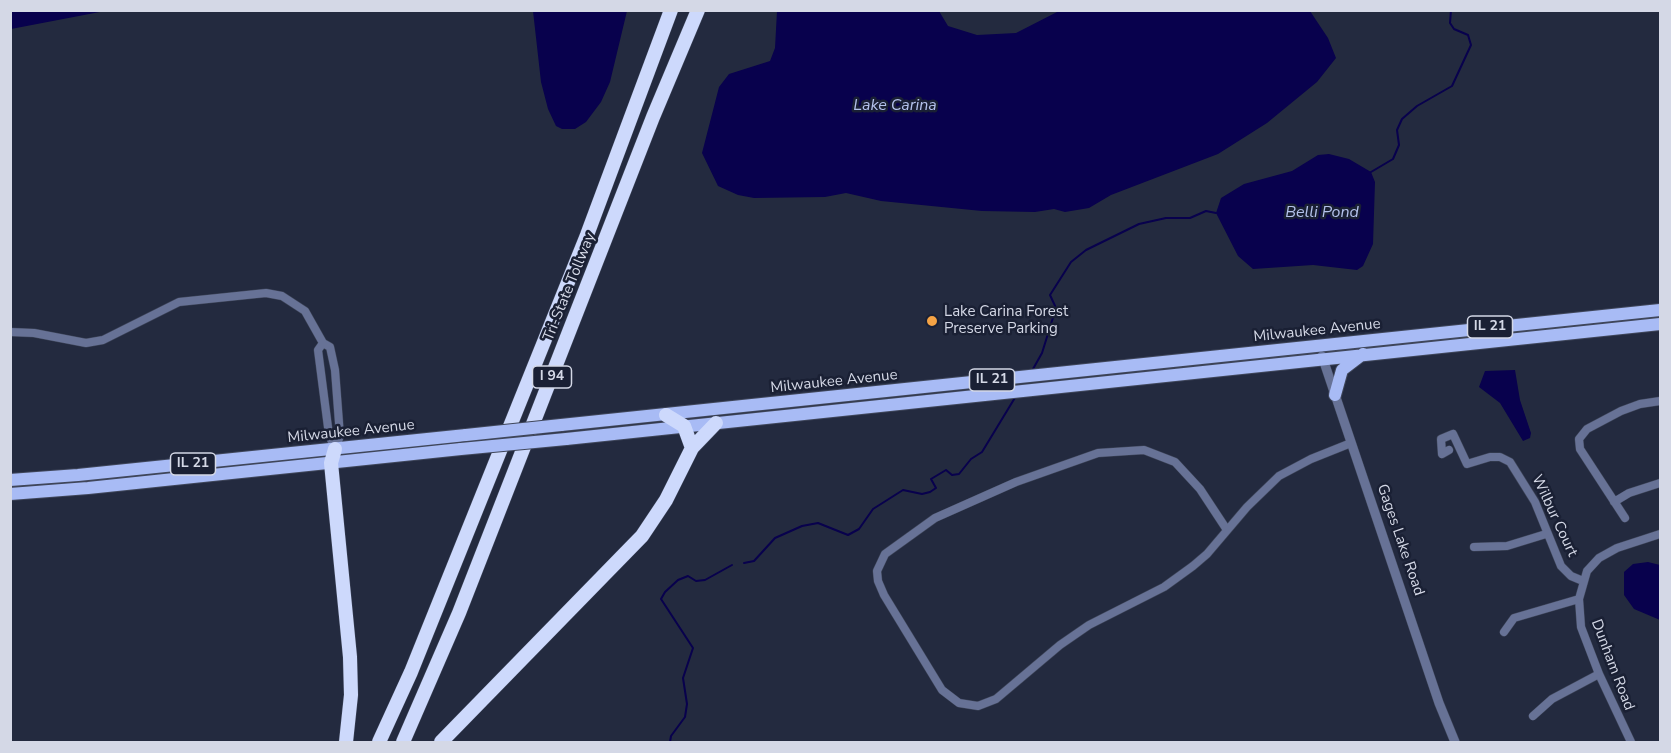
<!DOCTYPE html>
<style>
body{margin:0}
#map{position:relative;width:1671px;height:753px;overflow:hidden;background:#232a3f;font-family:"Nunito Sans",sans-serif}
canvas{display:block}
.frame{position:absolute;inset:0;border:12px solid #d4d8e6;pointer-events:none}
</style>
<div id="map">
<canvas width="1671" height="753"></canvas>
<div class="frame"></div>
</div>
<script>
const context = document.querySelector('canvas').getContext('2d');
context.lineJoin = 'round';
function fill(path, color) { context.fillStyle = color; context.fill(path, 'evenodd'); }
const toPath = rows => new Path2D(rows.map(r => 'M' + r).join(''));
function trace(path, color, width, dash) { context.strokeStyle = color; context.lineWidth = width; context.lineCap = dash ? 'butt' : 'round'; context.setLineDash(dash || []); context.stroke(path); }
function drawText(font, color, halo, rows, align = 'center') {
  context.font = font + ' "Nunito Sans",sans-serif'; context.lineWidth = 5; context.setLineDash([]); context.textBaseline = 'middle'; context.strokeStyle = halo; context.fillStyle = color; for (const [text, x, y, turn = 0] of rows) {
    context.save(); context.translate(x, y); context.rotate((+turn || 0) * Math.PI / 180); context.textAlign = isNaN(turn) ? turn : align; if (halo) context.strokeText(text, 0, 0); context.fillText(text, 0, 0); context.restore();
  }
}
fill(toPath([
 [230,465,230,467,195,472,11,489,10,485]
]), '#394883');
fill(toPath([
 [11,10,105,10,105,11,11,29],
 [533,11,627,11,610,82,601,102,586,122,575,129,562,129,556,126,548,109,541,82],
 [777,11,939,11,948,26,977,35,1016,33,1059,11,1310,11,1328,38,1336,58,1317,82,1267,123,1218,154,1111,195,1089,208,1065,212,1054,209,1035,212,982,211,881,201,846,193,825,197,754,198,738,195,718,186,702,153,719,87,729,74,770,61,775,48],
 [1329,154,1349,159,1371,172,1375,182,1373,244,1363,266,1357,270,1313,265,1253,269,1238,256,1216,213,1221,198,1244,184,1292,171,1318,155],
 [1515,370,1520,400,1531,433,1530,438,1523,441,1500,403,1479,387,1485,371],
 [1648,562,1660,565,1660,620,1634,609,1624,595,1624,572,1633,564]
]), '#08014d');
trace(toPath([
 [1371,172,1393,159,1399,145,1397,130,1402,119,1417,106,1452,86,1471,45,1468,35,1454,29,1450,23,1451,10],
 [1033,369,1042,353,1056,308,1050,295,1071,262,1086,250,1139,224,1166,218,1190,218,1206,211,1216,213],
 [744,563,754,561,775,538,802,526,818,523,848,535,859,529,873,509,903,490,922,494,930,492,936,488,931,479,946,470,952,475,959,474,971,459,982,452,1016,396],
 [670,742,671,736,685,717,687,704,683,678,693,648,661,599,665,592,678,580,688,576,696,581,705,580,732,565]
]), '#08014d', 2);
const minor = toPath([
 [10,332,34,333,86,343,103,340,179,302,266,293,282,296,305,311,323,343,330,347,335,370,340,436,335,449],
 [323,343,318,350,329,435,335,449],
 [1449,450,1442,454,1441,439,1453,434,1467,464,1490,457,1500,457,1510,462,1535,502,1561,566,1571,576,1583,581],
 [1614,502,1629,493,1660,483],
 [1625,518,1580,449,1579,439,1587,429,1621,411,1640,404,1660,401],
 [1227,530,1200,489,1175,462,1144,450,1098,453,1016,482,935,518,885,554,877,571,878,581,884,595,942,690,959,703,978,706,996,699,1060,645,1089,625,1164,587,1193,566,1207,554,1247,507,1279,476,1311,459,1351,443],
 [1474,547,1507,546,1546,534],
 [1504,632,1514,618,1579,599],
 [1533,716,1552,699,1599,674],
 [1631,742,1599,674,1581,627,1579,599,1587,571,1599,558,1617,548,1660,534]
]);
const tertiary = toPath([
 [1322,356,1439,703,1455,742]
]);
const primary = toPath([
 [1335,395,1342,370,1363,354],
 [561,425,1660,310],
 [566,439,1660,324],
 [10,480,78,475,466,435],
 [10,494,88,488,461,449]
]);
const motorway = toPath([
 [666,415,684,426,692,448],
 [335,449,331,463,350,657,351,695,346,742],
 [379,742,411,672,587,235,671,10],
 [403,742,459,613,653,117,698,10],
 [441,742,642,536,666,500,692,448,716,423]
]);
trace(minor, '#3f465a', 9);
trace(tertiary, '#3f465a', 10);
trace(primary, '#3f465a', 14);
trace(motorway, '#3f465a', 15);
trace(minor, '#677296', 8);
trace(tertiary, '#677296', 9);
trace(primary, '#a8bbf5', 12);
trace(motorway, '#cdd9fc', 14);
const primaryBridge = toPath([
 [466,435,561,425],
 [461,449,566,439]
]);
trace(primaryBridge, '#3f465a', 14, []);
trace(primaryBridge, '#a8bbf5', 12);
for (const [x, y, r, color] of [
 [932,321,6,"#f5a345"]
]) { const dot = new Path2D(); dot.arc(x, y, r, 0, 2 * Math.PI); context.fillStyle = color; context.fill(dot); trace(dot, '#1a2034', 2); }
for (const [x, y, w] of [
 [1490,327,45],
 [552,377,39],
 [992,380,45],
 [193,464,45]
]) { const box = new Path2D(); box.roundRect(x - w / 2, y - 11, w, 22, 4.5); context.fillStyle = '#1a2034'; context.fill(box); trace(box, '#d4d8e6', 1.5); }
drawText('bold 14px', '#d4d8e6', null, [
 ["IL 21",1490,327],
 ["I 94",552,377],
 ["IL 21",992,380],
 ["IL 21",193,464]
]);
drawText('15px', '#d4d8e6', '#1a2034', [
 ["Tri-State Tollway",570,287,-68],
 ["Milwaukee Avenue",1317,331,-6],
 ["Milwaukee Avenue",834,382,-6],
 ["Milwaukee Avenue",351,432,-6],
 ["Wilbur Court",1554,516,65],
 ["Gages Lake Road",1400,540,71],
 ["Dunham Road",1612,665,69]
]);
drawText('15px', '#d4d8e6', '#1a2034', [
 ["Lake Carina Forest",944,312],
 ["Preserve Parking",944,329]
], 'left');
drawText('italic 16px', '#b4c2ec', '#1a2034', [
 ["Lake Carina",895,106],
 ["Belli Pond",1322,213]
]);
</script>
